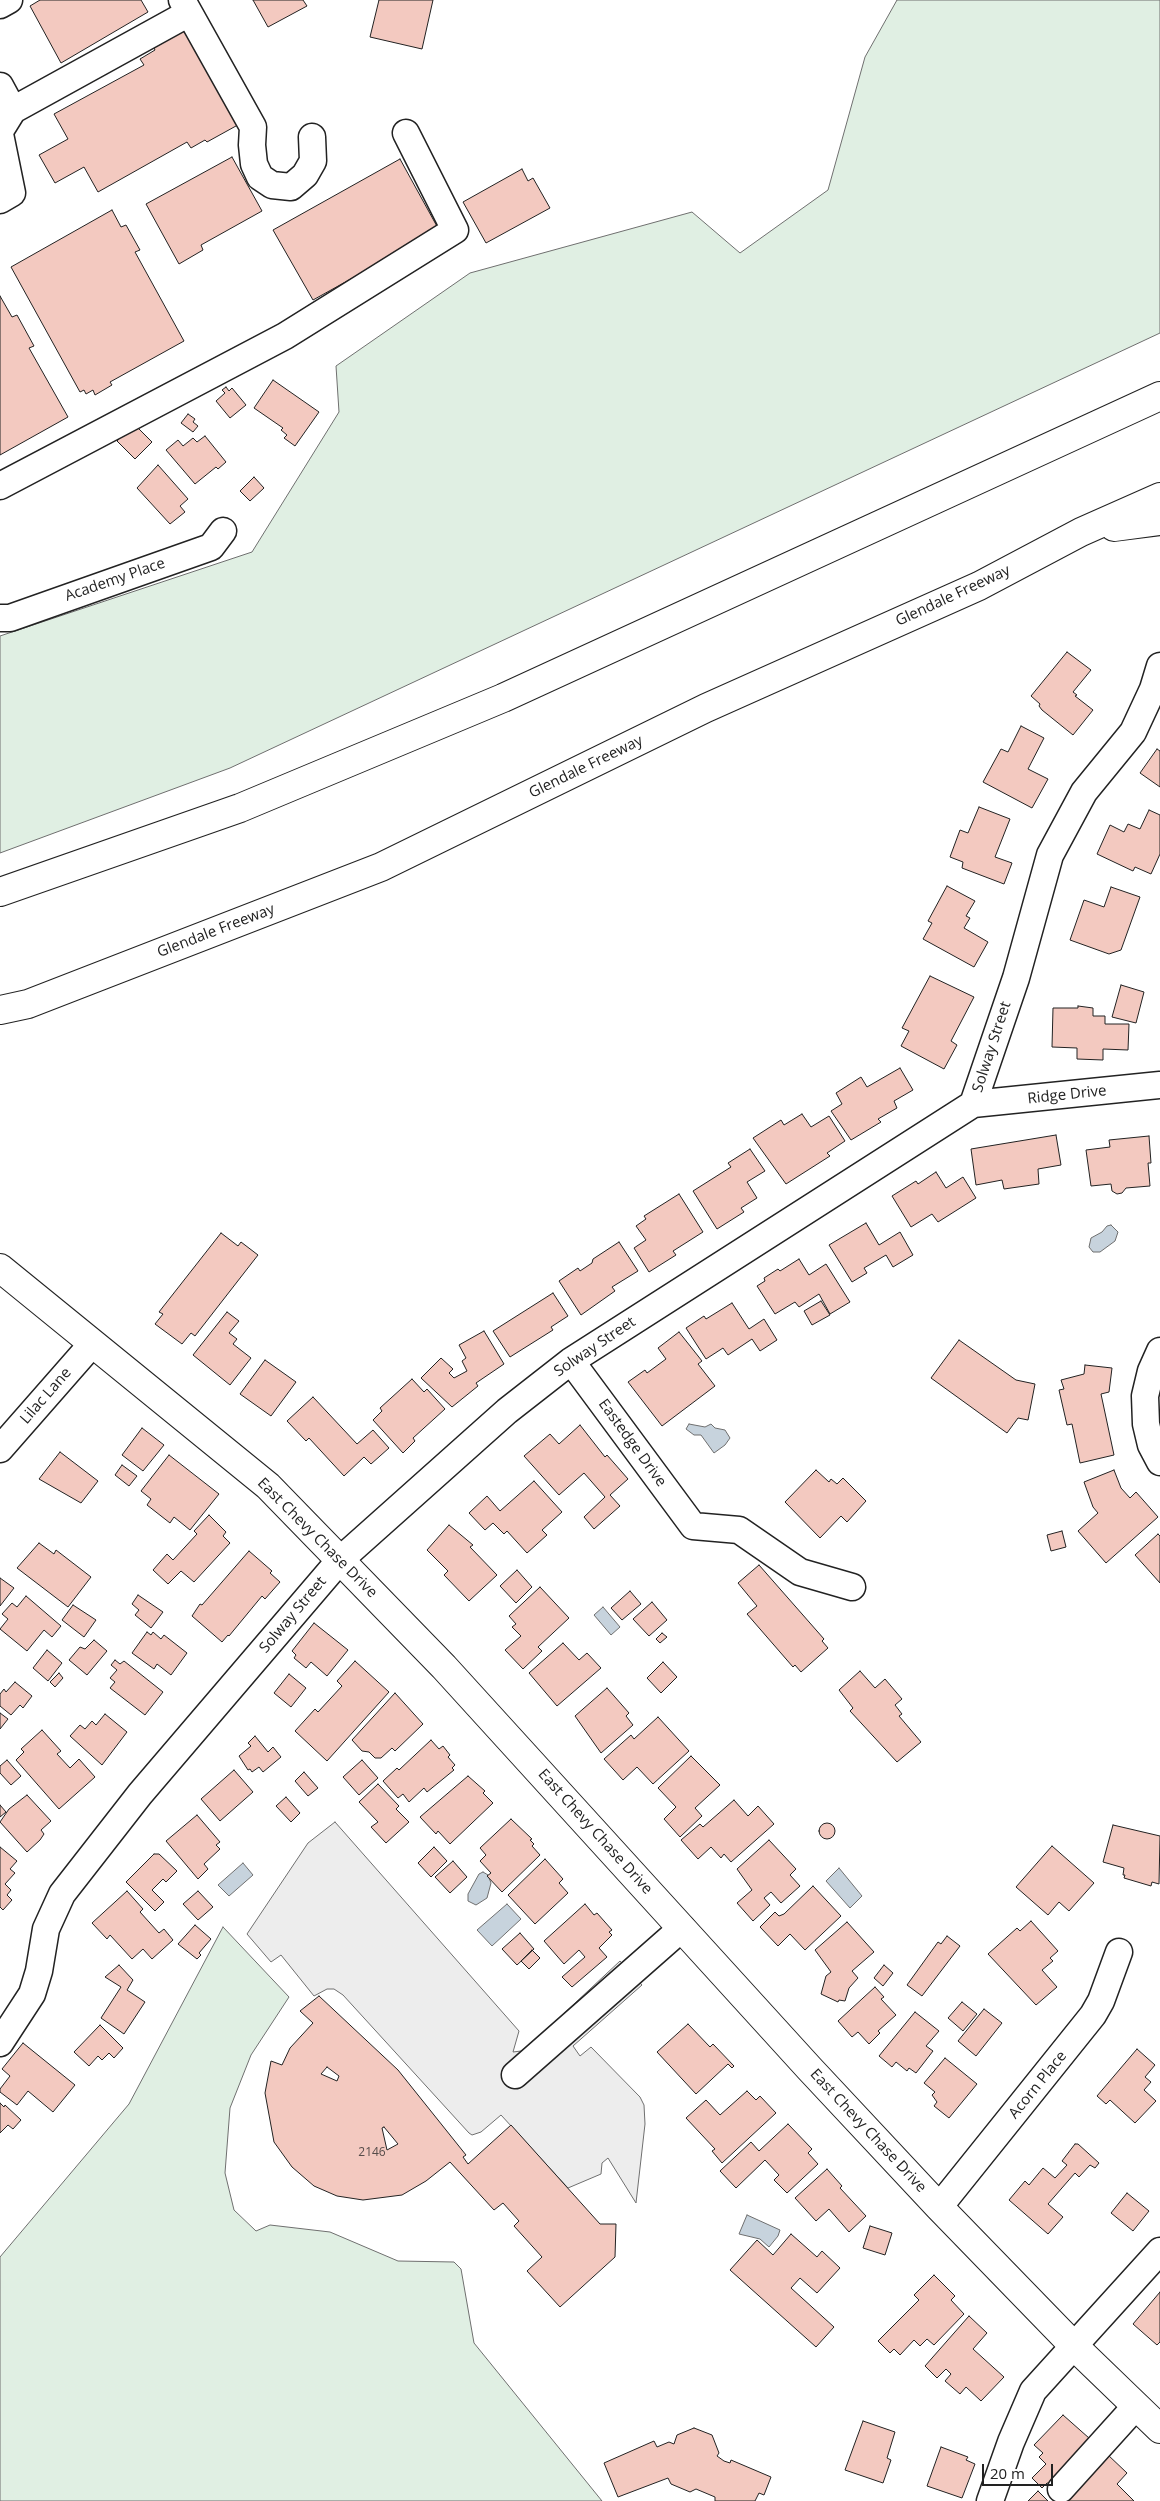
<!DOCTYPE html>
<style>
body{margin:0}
#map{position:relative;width:1160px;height:2501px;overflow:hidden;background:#fff;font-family:"Open Sans",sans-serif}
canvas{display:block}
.scale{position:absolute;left:982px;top:2464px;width:71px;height:22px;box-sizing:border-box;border:2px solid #222;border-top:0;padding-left:6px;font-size:15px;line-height:18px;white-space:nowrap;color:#222;-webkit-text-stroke:4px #fff;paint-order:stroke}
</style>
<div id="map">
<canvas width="1160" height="2501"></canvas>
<div class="scale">20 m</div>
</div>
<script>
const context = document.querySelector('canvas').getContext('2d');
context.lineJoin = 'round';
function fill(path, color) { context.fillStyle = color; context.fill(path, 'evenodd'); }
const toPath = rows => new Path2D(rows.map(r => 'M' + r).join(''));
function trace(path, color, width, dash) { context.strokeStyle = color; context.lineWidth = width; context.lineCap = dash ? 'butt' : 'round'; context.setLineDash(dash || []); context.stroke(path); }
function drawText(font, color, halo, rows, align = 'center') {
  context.font = font + ' "Open Sans",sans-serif'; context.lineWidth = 4; context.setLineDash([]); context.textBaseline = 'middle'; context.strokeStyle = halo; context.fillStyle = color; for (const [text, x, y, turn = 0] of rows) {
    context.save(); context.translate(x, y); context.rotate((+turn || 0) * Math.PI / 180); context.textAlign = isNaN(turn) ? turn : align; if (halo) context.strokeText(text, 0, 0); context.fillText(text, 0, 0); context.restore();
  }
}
const green = toPath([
 [897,0,1160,0,1160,333,230,768,0,853,0,636,252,552,339,412,336,366,470,273,692,212,740,253,828,190,865,57,897,0],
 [223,1927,289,1997,251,2055,230,2108,225,2173,234,2210,256,2231,270,2225,330,2232,398,2261,454,2262,461,2269,474,2343,602,2501,0,2501,0,2257,129,2104,223,1927]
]);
fill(green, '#e0efe3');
trace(green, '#6f6f6f', 1);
const parking = toPath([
 [335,1822,519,2031,513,2052,521,2051,529,2046,620,1961,642,1985,573,2046,580,2056,591,2047,640,2097,644,2105,645,2124,636,2203,608,2158,602,2163,601,2174,568,2188,501,2115,481,2132,472,2135,469,2133,343,1995,334,1989,327,1989,314,1996,281,1955,271,1962,247,1934,308,1843,335,1822]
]);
fill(parking, '#ededed');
trace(parking, '#6f6f6f', 1);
const water = toPath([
 [1111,1225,1118,1232,1115,1241,1100,1252,1093,1252,1089,1247,1091,1238,1102,1232,1107,1226,1111,1225],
 [689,1424,705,1427,711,1424,715,1428,725,1430,730,1438,725,1445,714,1453,701,1435,694,1435,686,1429,689,1424],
 [603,1607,620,1627,611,1635,594,1615,603,1607],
 [243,1863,253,1875,229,1896,218,1885,243,1863],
 [839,1868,862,1896,850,1908,826,1881,839,1868],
 [483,1872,488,1875,491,1883,487,1898,476,1905,468,1901,468,1894,479,1874,483,1872],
 [507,1904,521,1919,492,1946,477,1930,507,1904],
 [747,2215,780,2230,778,2236,769,2247,760,2239,739,2234,747,2215]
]);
fill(water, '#c7d3dd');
trace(water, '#6f6f6f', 1);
const building = toPath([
 [40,0,141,0,148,12,61,63,30,6,40,0],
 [253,0,303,0,307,6,268,27,253,0],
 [379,0,433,0,422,49,370,37,379,0],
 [191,26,245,121,207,142,205,140,191,148,187,142,98,192,84,167,55,183,39,155,68,139,54,114,144,65,140,59,155,50,154,48,191,26],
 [232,157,262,211,201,245,203,250,179,264,146,204,232,157],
 [400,159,439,230,313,300,273,230,400,159],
 [522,169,528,181,533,178,550,208,486,243,463,202,522,169],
 [112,210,121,227,126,225,140,250,135,252,184,341,110,382,112,385,95,395,93,390,86,394,84,390,80,392,11,267,112,210],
 [0,296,12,317,17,315,34,346,29,348,68,417,0,455,0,296],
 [273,380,319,412,295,446,284,438,287,435,281,430,283,428,254,408,273,380],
 [226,387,229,391,232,388,246,405,230,418,216,401,225,393,222,390,226,387],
 [188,414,195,419,193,422,198,426,193,432,181,423,188,414],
 [134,424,152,442,135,459,117,441,134,424],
 [205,436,226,462,218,469,216,467,195,484,166,450,178,440,183,446,193,438,197,442,205,436],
 [158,465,188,499,180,506,185,512,170,524,137,488,158,465],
 [254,477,264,488,250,501,240,491,254,477],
 [1067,652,1091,670,1073,692,1077,695,1075,696,1093,710,1073,735,1042,710,1039,706,1040,704,1031,696,1067,652],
 [1021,726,1044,738,1028,769,1048,779,1032,808,983,782,1001,749,1008,752,1021,726],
 [1157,749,1160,751,1160,787,1140,773,1157,749],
 [979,807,1010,819,995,857,1012,863,1004,884,962,868,963,862,950,857,960,830,968,833,979,807],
 [1149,810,1160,815,1160,854,1151,874,1135,867,1133,871,1097,854,1110,825,1124,832,1128,824,1140,829,1149,810],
 [947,886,975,901,966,916,970,918,964,928,988,942,974,967,923,939,932,923,928,921,947,886],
 [1111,887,1140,897,1121,950,1109,954,1070,940,1084,900,1104,907,1111,887],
 [930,976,974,997,951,1041,957,1045,944,1069,901,1046,909,1031,902,1028,930,976],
 [1121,985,1144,992,1136,1023,1112,1017,1121,985],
 [1078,1006,1093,1008,1093,1016,1105,1016,1105,1024,1129,1024,1128,1050,1103,1049,1103,1060,1077,1059,1077,1048,1052,1047,1053,1008,1078,1008,1078,1006],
 [900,1068,913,1090,894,1101,897,1108,878,1119,881,1122,851,1140,831,1111,842,1104,836,1093,861,1077,867,1087,900,1068],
 [802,1114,811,1127,829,1116,845,1141,827,1153,830,1156,786,1184,753,1138,781,1120,784,1125,802,1114],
 [1056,1135,1061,1165,1038,1169,1039,1184,1004,1189,1002,1180,976,1185,971,1149,1056,1135],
 [1149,1136,1151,1163,1148,1163,1150,1186,1126,1188,1122,1193,1117,1194,1112,1191,1111,1184,1091,1186,1086,1150,1110,1147,1109,1140,1149,1136],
 [750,1149,765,1171,747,1182,757,1198,741,1208,744,1212,717,1229,693,1191,731,1167,728,1163,750,1149],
 [936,1172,946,1188,963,1177,976,1198,938,1222,932,1214,911,1227,892,1196,916,1181,918,1184,936,1172],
 [679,1194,703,1232,673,1251,676,1255,649,1272,634,1248,646,1240,636,1226,646,1219,644,1216,679,1194],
 [866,1223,879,1245,900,1232,913,1255,893,1267,886,1255,864,1268,867,1273,852,1282,829,1245,866,1223],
 [221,1233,238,1246,241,1242,258,1255,195,1336,191,1333,182,1344,155,1324,163,1314,159,1312,221,1233],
 [619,1242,638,1271,612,1287,615,1291,581,1315,559,1281,578,1268,580,1271,592,1263,593,1259,619,1242],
 [799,1259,809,1275,826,1264,850,1302,830,1314,819,1294,799,1307,795,1302,775,1314,757,1286,765,1281,764,1278,778,1269,780,1271,799,1259],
 [553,1293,568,1316,551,1327,553,1330,510,1357,493,1331,553,1293],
 [821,1301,830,1315,812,1325,804,1311,821,1301],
 [732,1303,749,1329,764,1319,777,1340,760,1351,752,1339,728,1355,723,1348,706,1359,686,1328,704,1316,706,1319,732,1303],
 [227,1312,239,1321,229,1333,237,1339,233,1344,251,1358,230,1385,193,1355,227,1312],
 [484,1331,504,1364,476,1383,478,1386,452,1407,421,1378,441,1358,453,1369,449,1373,454,1378,467,1371,462,1361,466,1358,459,1345,484,1331],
 [679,1332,702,1361,698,1364,715,1386,662,1426,628,1382,645,1370,647,1373,666,1359,658,1348,679,1332],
 [959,1340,1016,1380,1035,1384,1028,1420,1018,1418,1007,1433,931,1378,959,1340],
 [265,1360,296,1382,271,1416,240,1394,265,1360],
 [1085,1365,1112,1368,1109,1392,1101,1394,1114,1455,1080,1463,1072,1424,1067,1425,1059,1390,1064,1389,1061,1380,1084,1374,1085,1365],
 [412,1379,424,1392,427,1389,445,1409,413,1438,415,1441,403,1453,373,1420,382,1411,380,1408,412,1379],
 [313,1397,357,1444,373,1430,389,1448,371,1464,364,1457,344,1476,309,1438,306,1441,287,1421,313,1397],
 [580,1425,605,1457,607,1455,628,1479,610,1495,620,1506,594,1529,584,1517,605,1497,584,1473,559,1495,524,1456,550,1434,559,1444,580,1425],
 [142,1428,164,1445,143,1471,122,1455,142,1428],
 [60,1452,98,1481,81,1503,39,1479,60,1452],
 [169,1455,219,1494,190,1530,174,1517,170,1523,147,1505,151,1499,141,1491,169,1455],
 [122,1465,137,1476,129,1486,115,1475,122,1465],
 [816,1470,829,1482,831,1479,837,1484,843,1478,866,1501,847,1522,841,1516,820,1538,785,1502,816,1470],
 [1114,1470,1121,1488,1130,1498,1136,1492,1158,1517,1106,1563,1078,1531,1098,1513,1093,1507,1084,1482,1114,1470],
 [534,1481,562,1512,542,1530,547,1535,527,1553,507,1531,504,1534,493,1523,485,1530,469,1513,487,1496,500,1511,534,1481],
 [209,1515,226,1532,223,1536,230,1543,194,1582,181,1571,168,1584,153,1570,167,1554,173,1560,197,1534,194,1531,209,1515],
 [449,1525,473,1545,470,1547,497,1575,469,1601,444,1575,448,1571,427,1550,449,1525],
 [1062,1531,1066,1547,1051,1551,1047,1535,1062,1531],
 [1158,1534,1160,1536,1160,1583,1135,1555,1158,1534],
 [39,1543,54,1554,56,1550,91,1577,68,1607,17,1568,39,1543],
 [249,1551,272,1571,270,1573,280,1582,265,1599,262,1596,229,1636,228,1635,222,1642,192,1616,200,1604,202,1605,249,1551],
 [759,1565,824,1639,822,1641,828,1648,801,1672,795,1665,793,1667,747,1614,757,1606,738,1583,759,1565],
 [517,1570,532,1587,516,1603,500,1586,517,1570],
 [0,1578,14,1588,0,1606,0,1578],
 [540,1587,569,1618,538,1647,542,1651,523,1669,505,1650,521,1636,512,1627,516,1624,509,1616,540,1587],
 [630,1591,641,1604,622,1620,611,1608,630,1591],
 [138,1595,163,1612,151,1628,135,1615,139,1610,132,1604,138,1595],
 [26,1596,61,1626,52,1637,44,1630,27,1651,0,1629,8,1619,2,1614,12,1603,17,1607,26,1596],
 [652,1602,667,1620,649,1636,633,1619,652,1602],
 [73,1605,96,1620,84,1637,62,1620,73,1605],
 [314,1623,348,1650,327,1676,311,1662,306,1668,294,1658,296,1655,292,1651,314,1623],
 [147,1632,151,1635,153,1632,161,1639,164,1635,187,1653,171,1675,157,1664,154,1669,132,1653,147,1632],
 [662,1633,667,1637,660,1643,656,1639,662,1633],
 [94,1640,107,1651,87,1675,69,1660,80,1647,85,1649,94,1640],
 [563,1643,579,1660,587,1653,601,1668,557,1706,529,1673,563,1643],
 [47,1650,62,1663,48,1681,33,1668,47,1650],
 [115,1660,120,1664,124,1661,163,1692,145,1715,110,1688,115,1682,110,1678,117,1670,111,1665,115,1660],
 [355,1661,389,1692,327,1761,295,1731,315,1709,318,1712,342,1686,337,1681,355,1661],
 [663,1662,677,1677,661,1693,647,1678,663,1662],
 [860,1671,875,1688,885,1679,902,1699,895,1705,902,1714,899,1716,921,1742,897,1762,850,1711,853,1708,839,1690,860,1671],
 [59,1673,63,1678,55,1687,50,1682,59,1673],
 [289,1674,306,1688,291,1707,274,1693,289,1674],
 [15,1682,32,1696,23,1708,20,1705,11,1715,0,1706,0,1694,4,1689,6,1692,15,1682],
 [607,1688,629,1713,626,1716,633,1725,601,1753,575,1716,607,1688],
 [395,1693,423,1724,395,1751,392,1748,381,1758,375,1758,369,1752,362,1751,352,1740,395,1693],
 [0,1713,8,1719,0,1729,0,1713],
 [105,1714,127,1732,102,1765,70,1736,80,1725,85,1729,92,1721,96,1725,105,1714],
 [658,1717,689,1751,653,1784,637,1767,623,1780,604,1759,631,1735,634,1739,658,1717],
 [42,1730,61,1751,57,1754,70,1768,79,1759,95,1777,59,1809,16,1760,24,1752,21,1749,42,1730],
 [255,1736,268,1752,273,1747,281,1757,263,1772,259,1767,252,1772,250,1769,248,1770,239,1756,251,1746,248,1743,255,1736],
 [431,1740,439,1749,443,1746,450,1755,448,1757,455,1765,452,1768,454,1770,427,1792,424,1788,409,1802,403,1794,398,1798,383,1781,397,1768,399,1770,431,1740],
 [691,1756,720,1785,695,1808,702,1816,680,1837,664,1819,676,1807,658,1788,691,1756],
 [7,1760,21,1776,11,1785,0,1773,0,1766,7,1760],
 [362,1760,378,1778,359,1795,343,1777,362,1760],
 [234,1770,253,1792,220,1821,201,1799,234,1770],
 [304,1772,318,1788,308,1796,295,1781,304,1772],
 [468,1776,485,1791,483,1793,493,1803,450,1844,438,1831,436,1834,420,1817,468,1776],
 [378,1784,399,1806,396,1809,409,1822,386,1843,371,1827,378,1822,359,1802,378,1784],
 [27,1795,51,1821,41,1830,44,1834,40,1840,27,1852,0,1822,9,1809,27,1795],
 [286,1797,300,1813,291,1822,276,1806,286,1797],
 [734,1800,748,1816,758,1806,774,1824,731,1862,724,1854,721,1858,711,1847,698,1859,681,1840,700,1824,703,1827,734,1800],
 [0,1805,6,1812,0,1817,0,1805],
 [197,1815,220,1842,216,1845,220,1849,204,1864,208,1869,198,1879,166,1841,197,1815],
 [511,1819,532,1839,530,1840,534,1844,532,1846,540,1855,502,1892,487,1876,491,1873,480,1861,486,1855,480,1848,511,1819],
 '819 1831a8 8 0 1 1 16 0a8 8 0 1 1-16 0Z',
 [1113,1825,1160,1836,1159,1884,1152,1882,1151,1886,1124,1878,1125,1875,1123,1875,1124,1868,1103,1862,1113,1825],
 [769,1840,796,1869,790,1875,800,1886,781,1903,771,1892,764,1898,770,1905,753,1921,737,1903,752,1890,737,1869,769,1840],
 [1052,1846,1094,1883,1069,1911,1059,1902,1048,1915,1016,1887,1052,1846],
 [0,1847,17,1861,10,1869,15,1873,5,1884,11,1890,7,1895,12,1900,3,1910,0,1907,0,1847],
 [434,1847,447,1861,431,1877,418,1863,434,1847],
 [154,1854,159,1854,177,1871,166,1882,163,1879,152,1890,164,1902,155,1911,126,1882,154,1854],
 [545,1859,563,1879,559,1883,568,1893,535,1924,508,1895,545,1859],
 [453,1861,467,1877,450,1893,435,1877,453,1861],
 [813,1886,841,1916,805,1950,790,1934,778,1946,760,1927,775,1912,779,1916,784,1914,813,1886],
 [127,1891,143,1909,140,1912,159,1933,164,1929,173,1940,152,1959,143,1949,132,1959,110,1935,107,1939,92,1923,127,1891],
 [198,1891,213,1907,198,1920,183,1904,198,1891],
 [585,1904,594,1915,597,1913,612,1930,609,1932,612,1935,599,1948,607,1957,572,1987,562,1977,585,1957,579,1950,564,1964,544,1941,585,1904],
 [1031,1921,1058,1951,1050,1958,1053,1961,1042,1970,1057,1987,1036,2005,988,1954,1017,1928,1020,1931,1031,1921],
 [847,1922,874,1952,852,1971,858,1978,849,1988,845,2001,839,2000,838,2002,821,1994,826,1976,831,1972,815,1950,847,1922],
 [195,1925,211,1939,199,1953,201,1955,197,1959,178,1944,195,1925],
 [520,1933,534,1949,517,1965,502,1949,520,1933],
 [947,1936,960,1946,922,1996,907,1985,938,1942,941,1944,947,1936],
 [532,1950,540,1958,529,1969,521,1961,532,1950],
 [119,1965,133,1980,127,1990,145,2002,124,2034,101,2018,121,1987,105,1977,119,1965],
 [884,1965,893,1973,883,1986,874,1978,884,1965],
 [875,1987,884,1997,881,1999,896,2015,878,2031,880,2033,869,2044,858,2032,852,2037,838,2021,875,1987],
 [319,1996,398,2070,466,2155,463,2157,468,2164,511,2125,600,2224,616,2224,615,2257,560,2307,527,2271,542,2257,514,2226,519,2221,503,2203,494,2210,450,2162,426,2181,402,2195,363,2200,337,2196,314,2186,292,2167,274,2142,265,2093,271,2061,282,2065,290,2048,313,2023,300,2011,319,1996],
 [327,2067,339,2076,337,2081,321,2074,327,2067],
 [384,2127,398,2144,387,2150,382,2128,384,2127],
 [962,2002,977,2014,963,2031,948,2018,962,2002],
 [984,2009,1002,2023,976,2056,958,2041,984,2009],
 [915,2012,939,2031,926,2046,933,2051,916,2073,909,2068,907,2071,896,2062,892,2067,879,2056,915,2012],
 [688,2024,710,2047,713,2044,734,2066,732,2068,728,2064,696,2094,657,2052,688,2024],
 [100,2025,123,2048,114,2058,109,2053,102,2060,98,2056,89,2066,74,2052,100,2025],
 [23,2043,75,2085,53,2112,28,2091,17,2105,0,2092,0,2089,10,2076,2,2069,23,2043],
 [1137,2049,1155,2065,1145,2077,1151,2082,1144,2090,1156,2101,1135,2123,1110,2100,1106,2104,1097,2096,1137,2049],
 [945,2058,977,2084,949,2118,934,2106,937,2102,932,2095,935,2092,924,2083,945,2058],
 [747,2091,756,2100,760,2096,776,2113,722,2163,712,2151,715,2149,686,2118,706,2100,720,2115,747,2091],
 [0,2103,4,2107,5,2105,21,2120,13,2129,8,2125,0,2133,0,2103],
 [788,2124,812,2149,808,2153,818,2164,787,2193,774,2180,779,2175,765,2160,736,2188,720,2171,751,2142,759,2151,788,2124],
 [1075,2144,1078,2144,1099,2163,1095,2168,1090,2165,1079,2177,1075,2173,1048,2204,1063,2217,1048,2234,1009,2200,1025,2181,1029,2185,1043,2168,1055,2178,1067,2165,1062,2161,1075,2144],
 [827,2169,842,2186,840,2188,866,2216,849,2232,829,2209,816,2221,795,2198,827,2169],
 [1127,2193,1149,2211,1133,2231,1111,2213,1127,2193],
 [870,2226,892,2233,885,2255,863,2248,870,2226],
 [791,2234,817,2257,822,2251,840,2268,817,2293,800,2278,791,2288,834,2327,816,2347,730,2270,757,2240,773,2255,791,2234],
 [934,2275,955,2296,951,2300,964,2314,934,2345,927,2339,920,2346,914,2340,900,2355,894,2349,890,2353,878,2341,919,2300,914,2295,934,2275],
 [1160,2292,1160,2342,1157,2345,1133,2324,1160,2292],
 [969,2316,987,2333,973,2349,1004,2377,981,2401,966,2387,960,2394,945,2381,951,2374,946,2369,937,2378,925,2366,969,2316],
 [1063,2415,1098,2446,1062,2484,1047,2483,1042,2488,1032,2478,1046,2464,1039,2457,1043,2453,1034,2445,1063,2415],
 [863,2421,895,2432,887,2458,891,2460,883,2483,845,2470,863,2421],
 [694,2428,712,2435,719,2453,717,2456,724,2461,730,2463,731,2460,771,2477,764,2495,759,2493,755,2501,715,2501,715,2497,696,2489,690,2492,671,2484,668,2478,618,2497,604,2463,654,2441,657,2447,669,2442,674,2444,677,2435,694,2428],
 [941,2447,968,2457,966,2460,975,2464,962,2498,927,2486,941,2447],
 [1107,2454,1127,2473,1117,2484,1134,2501,1066,2501,1107,2454],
 [1038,2491,1048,2501,1028,2501,1038,2491]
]);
fill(building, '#f3c9c0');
trace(building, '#222', 1);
const minor = toPath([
 [182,0,253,127,252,145,254,164,260,177,272,185,291,187,305,175,313,161,312,137],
 [0,5,9,0],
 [0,86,13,110],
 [0,131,13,110,189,13],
 [0,134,12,193,0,200],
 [0,486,285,336,455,230,406,133],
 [0,618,10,618,211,547,223,531],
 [973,1104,1160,1085],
 [1160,1351,1151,1371,1145,1396,1146,1424,1151,1445,1160,1462],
 [571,1361,693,1526,739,1530,800,1572,852,1587],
 [0,1449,92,1344],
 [0,2043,32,1994,39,1971,46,1929,62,1894,140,1794,340,1560,507,1411,571,1361,973,1104,1016,978,1050,855,1084,792,1133,732,1153,689,1160,666],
 [515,2075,682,1928],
 [939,2207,1093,2015,1101,2001,1119,1952],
 [1061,2489,1136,2406],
 [990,2501,1011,2442,1033,2391,1160,2251]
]);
const major = toPath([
 [0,1268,268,1486,444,1667,809,2068,939,2207,1074,2346,1160,2429]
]);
const highway = toPath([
 [1114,527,1160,521],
 [0,892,240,808,503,698,1160,396],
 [0,1010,28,1004,381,867,706,708,979,586,1081,532,1160,497]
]);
trace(minor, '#222', 29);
trace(major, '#222', 30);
trace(highway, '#222', 30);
trace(minor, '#fff', 26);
trace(major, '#fff', 28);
trace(highway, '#fff', 28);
drawText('12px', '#564c4a', null, [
 ["2146",372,2153]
]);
drawText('15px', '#222', '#fff', [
 ["Academy Place",115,580,-19],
 ["Glendale Freeway",953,596,-25],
 ["Glendale Freeway",586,767,-26],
 ["Glendale Freeway",216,931,-21],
 ["Solway Street",992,1047,-72],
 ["Ridge Drive",1067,1095,-6],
 ["Solway Street",595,1347,-34],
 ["Lilac Lane",46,1396,-49],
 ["Eastedge Drive",632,1443,54],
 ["East Chevy Chase Drive",317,1538,45],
 ["Solway Street",293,1615,-50],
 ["East Chevy Chase Drive",595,1832,48],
 ["Acorn Place",1038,2085,-51],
 ["East Chevy Chase Drive",868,2131,47]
]);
</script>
